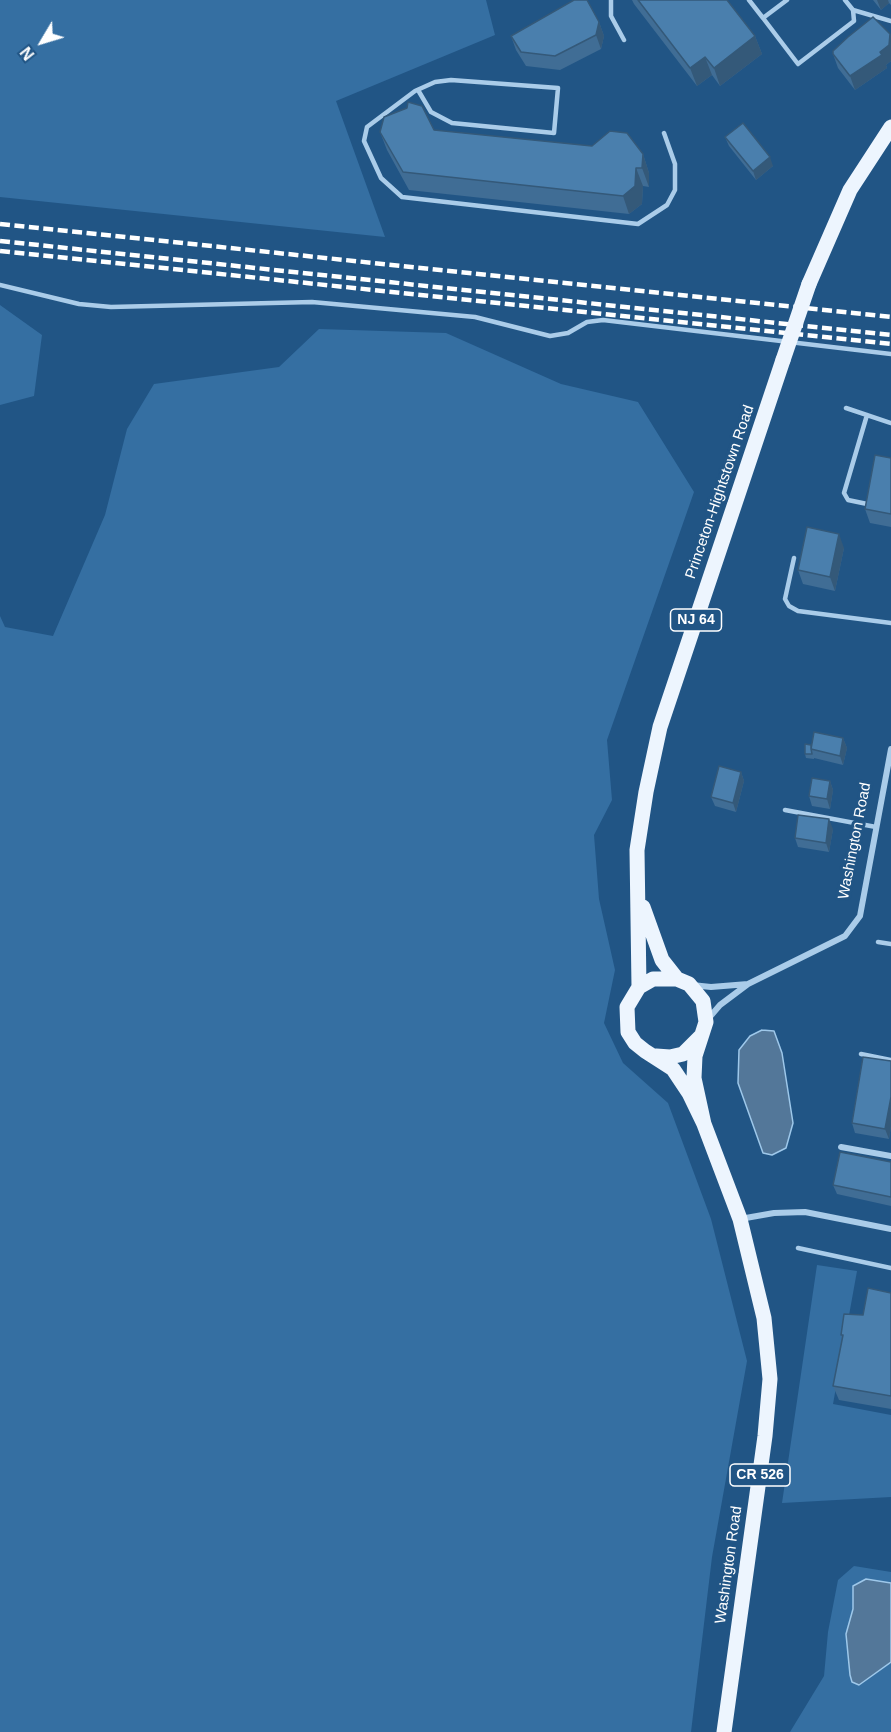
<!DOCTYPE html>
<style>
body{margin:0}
#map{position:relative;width:891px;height:1732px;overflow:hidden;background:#215585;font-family:Helvetica,sans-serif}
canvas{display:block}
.north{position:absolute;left:12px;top:12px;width:60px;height:60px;-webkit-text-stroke:4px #215585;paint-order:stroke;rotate:232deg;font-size:16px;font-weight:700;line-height:24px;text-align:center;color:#fff}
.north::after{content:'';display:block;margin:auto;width:21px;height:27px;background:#fff;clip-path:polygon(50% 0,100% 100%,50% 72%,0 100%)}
</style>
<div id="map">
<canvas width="891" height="1732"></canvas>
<div class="north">N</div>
</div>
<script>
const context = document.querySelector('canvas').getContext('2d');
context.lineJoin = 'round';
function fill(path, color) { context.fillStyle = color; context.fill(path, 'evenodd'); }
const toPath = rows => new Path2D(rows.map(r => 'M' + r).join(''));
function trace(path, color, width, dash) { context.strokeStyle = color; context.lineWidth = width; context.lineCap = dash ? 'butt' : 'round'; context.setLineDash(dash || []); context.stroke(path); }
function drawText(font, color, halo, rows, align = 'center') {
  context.font = font + ' Helvetica,sans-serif'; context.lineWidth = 6; context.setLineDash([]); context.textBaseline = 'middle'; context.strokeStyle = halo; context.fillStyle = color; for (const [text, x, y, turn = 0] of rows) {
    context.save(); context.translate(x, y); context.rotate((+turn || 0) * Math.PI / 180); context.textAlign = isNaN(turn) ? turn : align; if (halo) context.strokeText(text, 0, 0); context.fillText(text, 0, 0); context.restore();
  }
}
fill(toPath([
 [0,0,486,0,495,35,336,101,385,237,0,197],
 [0,305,42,335,34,396,0,405],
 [319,329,446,333,561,384,638,402,694,492,607,740,612,800,594,835,599,899,615,970,604,1023,623,1063,668,1103,711,1219,747,1361,712,1557,691,1732,0,1732,0,616,5,627,53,636,105,515,127,429,154,384,279,367],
 [817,1265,857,1271,833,1404,891,1415,891,1497,782,1503],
 [854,1566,891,1572,891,1732,790,1732,824,1676,828,1632,838,1580]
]), '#356fa2');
const water = toPath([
 [762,1030,774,1031,782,1053,793,1123,786,1148,772,1155,763,1153,738,1083,739,1050,750,1036,762,1030],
 [866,1579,891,1583,891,1662,859,1685,852,1682,850,1675,846,1634,853,1609,853,1586,866,1579]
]);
fill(water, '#537799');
trace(water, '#9ec8ea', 1.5);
trace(toPath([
 [611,0,611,16,624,40],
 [749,0,763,18,787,0],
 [853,10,891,21],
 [763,18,798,64,854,21,853,10,845,0],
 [418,90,431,112,452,123,554,133,558,88,451,80,435,82,415,91,367,127,364,141,381,178,402,197,638,224,667,205,675,190,675,164,664,133],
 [0,285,79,304,111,307,312,302,475,317,550,336,568,333,587,322,603,320,891,354],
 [846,408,891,423],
 [867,415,844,493,848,500,872,505],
 [794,558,785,599,789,606,798,611,891,623],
 [785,810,876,827],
 [878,942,891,944],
 [861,1054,891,1060],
 [798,1248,891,1268]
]), '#aacce9', 4.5);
trace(toPath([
 [692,985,711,987,748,984],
 [708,1019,720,1005,748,984,845,936,860,916,891,749],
 [841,1147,891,1156],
 [740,1219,774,1213,805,1212,891,1229]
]), '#aacce9', 6);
trace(toPath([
 [809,284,850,190,891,127],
 [643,907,662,960,677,979],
 [639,987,637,850,646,792,660,727,783,360],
 [656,1056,670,1057,683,1054,700,1037],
 [704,1124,694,1078,695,1056,706,1022,703,1001,689,984,677,979,653,979,639,987,627,1007,628,1032,635,1043,645,1051,673,1069,689,1093,704,1124,740,1219,764,1318,770,1379,765,1436,724,1732]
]), '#edf5fe', 15);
trace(toPath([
 [0,224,891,317],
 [0,241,891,335],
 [0,251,891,344]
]), '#fff', 4.5, [10, 4.5]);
trace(toPath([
 [783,360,809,284]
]), '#edf5fe', 15);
fill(toPath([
 [632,0,727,0,755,36,762,54,720,86,712,75,697,86,634,4],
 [873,0,891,0,891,5,889,3,881,10],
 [599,22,604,36,601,49,560,70,526,66,516,50,511,36],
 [890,34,891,38,891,61,886,65,887,68,855,90,838,68,833,54],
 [407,108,434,130,643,154,649,173,649,187,643,186,642,204,629,214,409,190,387,150,380,132],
 [725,137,773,166,756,180,729,146],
 [891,458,891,527,870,523,865,509],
 [844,548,835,591,803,584,798,570],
 [843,738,847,748,843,765,814,758,814,759,806,758,805,754,811,745],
 [741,772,744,781,736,812,715,806,711,797],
 [830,781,833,790,830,809,812,806,809,796],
 [833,829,829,852,798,847,795,838],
 [891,1061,891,1126,889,1139,855,1133,852,1123],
 [891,1162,891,1206,837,1194,833,1185],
 [891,1293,891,1409,839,1400,833,1386,842,1339,841,1335]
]), '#406d95');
fill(toPath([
 [877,0,888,0,889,3,881,10],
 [599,22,604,36,601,49,596,35],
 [890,34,891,38,891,61,886,65,887,68,855,90,850,76,880,52],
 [755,36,762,54,720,86,714,68],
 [705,57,712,75,697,86,690,68],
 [643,154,649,173,649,187,642,168],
 [770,157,773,166,756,180,753,171],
 [636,168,643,186,642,204,629,214,623,196],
 [839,534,844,548,835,591,830,577],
 [843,738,847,748,843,765,840,756],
 [741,772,744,781,736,812,733,803],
 [830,781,833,790,830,809,827,799],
 [829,819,833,829,829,852,826,843],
 [891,1097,891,1126,889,1139,885,1129]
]), '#345979');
const building = toPath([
 [574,0,587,0,599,22,596,35,555,56,521,52,511,36,574,0],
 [638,0,727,0,755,36,714,68,705,57,690,68,638,0],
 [873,17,890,34,889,45,880,52,882,55,850,76,833,54,833,51,848,37,873,17],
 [408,102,422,106,434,130,592,146,610,131,627,133,643,154,642,168,636,168,635,186,623,196,403,172,380,132,384,117,407,108,408,102],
 [743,123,770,157,753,171,725,137,743,123],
 [875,455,891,458,891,514,865,509,875,455],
 [807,527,839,534,830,577,798,570,807,527],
 [814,732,843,738,840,756,811,749,814,732],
 [805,744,811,745,811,749,812,754,805,754,805,744],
 [719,766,741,772,733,803,711,797,719,766],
 [812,778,830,781,827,799,809,796,812,778],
 [798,815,829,819,826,843,795,838,798,815],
 [863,1057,891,1061,891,1097,885,1129,852,1123,863,1057],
 [840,1152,891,1162,891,1197,833,1185,840,1152],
 [868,1288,891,1293,891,1396,833,1386,843,1335,841,1335,844,1314,863,1315,868,1288]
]);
fill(building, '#4a7fad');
trace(building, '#345979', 1.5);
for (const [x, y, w] of [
 [696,620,51],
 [760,1475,60]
]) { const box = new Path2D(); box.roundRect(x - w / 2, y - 11, w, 22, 4.5); context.fillStyle = '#215585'; context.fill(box); trace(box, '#fff', 1.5); }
drawText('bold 14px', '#fff', null, [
 ["NJ 64",696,620],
 ["CR 526",760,1475]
]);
drawText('15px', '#fff', '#215585', [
 ["Princeton-Hightstown Road",720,492,-71],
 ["Washington Road",855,841,-79],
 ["Washington Road",729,1565,-82]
]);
</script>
